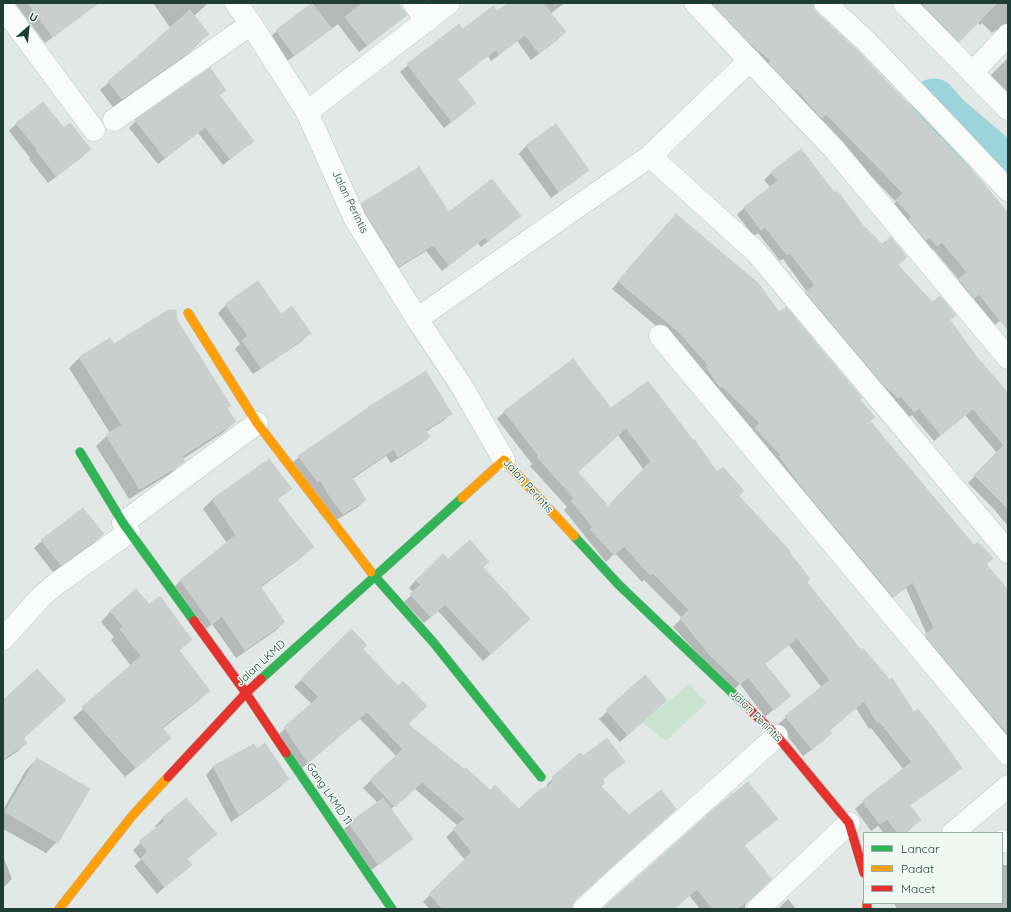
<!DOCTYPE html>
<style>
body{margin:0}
#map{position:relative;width:1011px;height:912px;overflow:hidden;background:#e1e8e5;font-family:Quicksand,sans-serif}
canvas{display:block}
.frame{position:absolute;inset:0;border:4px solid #1e3d34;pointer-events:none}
.legend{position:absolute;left:863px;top:832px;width:140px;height:72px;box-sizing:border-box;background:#eff8f3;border:1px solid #9bada7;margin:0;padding:5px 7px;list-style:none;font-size:12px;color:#1e3d34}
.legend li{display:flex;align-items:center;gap:8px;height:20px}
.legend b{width:20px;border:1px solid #9bada7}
.north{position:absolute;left:8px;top:8px;width:40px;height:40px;-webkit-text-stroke:3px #eff8f3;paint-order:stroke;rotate:27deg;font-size:11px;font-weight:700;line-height:16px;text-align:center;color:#1e3d34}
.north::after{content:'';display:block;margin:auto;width:14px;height:18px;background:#1e3d34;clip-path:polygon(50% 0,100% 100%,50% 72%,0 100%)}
</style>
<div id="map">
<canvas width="1011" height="912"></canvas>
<div class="frame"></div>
<ul class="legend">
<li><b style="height:5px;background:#30b455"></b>Lancar</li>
<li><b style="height:5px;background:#ff9f0a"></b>Padat</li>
<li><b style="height:5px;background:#e5322d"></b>Macet</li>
</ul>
<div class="north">U</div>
</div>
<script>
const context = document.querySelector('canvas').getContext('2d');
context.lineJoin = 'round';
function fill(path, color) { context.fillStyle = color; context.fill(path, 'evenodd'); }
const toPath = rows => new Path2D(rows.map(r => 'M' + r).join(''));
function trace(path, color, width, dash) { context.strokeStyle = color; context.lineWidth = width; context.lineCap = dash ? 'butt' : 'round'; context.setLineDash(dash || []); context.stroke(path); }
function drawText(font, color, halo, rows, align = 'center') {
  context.font = font + ' Quicksand,sans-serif'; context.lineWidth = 3; context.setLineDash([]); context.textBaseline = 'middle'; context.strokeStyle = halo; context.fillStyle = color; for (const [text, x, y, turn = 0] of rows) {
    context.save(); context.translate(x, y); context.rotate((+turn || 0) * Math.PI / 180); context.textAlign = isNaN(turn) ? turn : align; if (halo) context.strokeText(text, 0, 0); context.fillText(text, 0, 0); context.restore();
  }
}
fill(toPath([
 [690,684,706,703,666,741,642,722]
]), '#c9e3d0');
fill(toPath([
 [15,3,99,3,45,43],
 [153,3,205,3,206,5,194,16,208,34,186,56,113,107,100,90,171,29],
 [314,3,397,3,402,17,394,25,359,52,338,24,286,62,269,38,277,31],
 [510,3,565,3,550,14,565,32,557,40,531,60,517,41,491,61,488,56,457,80,475,103,444,128,400,72,408,65,459,26,463,30,497,13],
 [697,3,810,3,816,13,1008,214,1008,314,992,327,952,288,959,280,933,249,928,253,889,209,896,202,818,121],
 [907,3,1008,3,1008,33,1003,30,996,30,992,33,982,23,980,25,977,22,951,48],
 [1008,58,1008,106,984,82],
 [225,90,218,96,245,147,223,165,198,133,158,164,129,128,136,121],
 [43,103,64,130,90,149,82,157,48,183,29,159,30,158,9,131,16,124],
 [556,125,588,170,580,177,551,198,519,154,526,146],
 [801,151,834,193,866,231,949,320,1008,399,1008,526,992,507,968,483,997,453,965,415,934,441,912,415,906,419,799,300,807,292,783,259,780,261,758,233,754,236,737,215,744,208,771,188,764,180,771,173],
 [418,169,449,213,520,216,481,247,478,243,442,271,426,251,392,272,356,211,362,204],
 [669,222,779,313,859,400,869,421,1008,591,1008,744,919,643,927,635,906,588,885,603,749,435,754,431,714,392,673,340,612,289],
 [226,305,281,315,310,333,302,341,253,374,235,349,240,344,218,313],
 [176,320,230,406,226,409,234,422,224,432,183,459,184,461,168,475,129,499,96,446,110,433,69,368,79,358,110,339,114,346],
 [368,408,451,414,443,421,425,432,429,437,421,444,391,463,386,456,352,479,365,500,358,507,335,521,291,464,299,457],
 [611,410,717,474,788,552,806,582,861,651,960,768,953,775,909,806,920,820,906,833,884,833,878,826,871,831,855,809,863,802,904,770,871,728,869,729,856,708,829,731,830,733,823,741,803,756,778,724,822,688,789,645,764,664,790,696,765,717,740,684,732,691,673,627,682,618,644,580,642,582,615,553,606,562,564,510,567,507,530,466,532,464,497,419,505,411],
 [618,435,644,470,608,507,577,472],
 [269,461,290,489,277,500,312,547,303,556,260,588,284,622,275,631,236,658,212,624,202,632,171,590,180,581,227,543,203,509,212,500],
 [103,534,95,542,53,572,34,548,42,541],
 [448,560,482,568,522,626,483,661,438,611,424,623,404,602,414,593,409,588,416,580],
 [149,606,191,640,179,651,209,691,198,701,162,729,159,748,125,777,73,718,131,666,111,640,114,637,101,622,111,611],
 [351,631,407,724,490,791,519,811,546,789,547,784,554,777,583,758,624,762,602,780,574,901,568,909,428,909,429,908,423,902,465,860,446,837,458,826,414,788,390,810,411,839,404,846,370,871,342,831,350,824,378,803,363,788,396,756,360,719,301,769,278,735,312,704,294,687],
 [645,677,658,708,620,742,599,719],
 [3,704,26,743,17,752,3,761],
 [254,745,257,751,288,779,280,787,231,822,206,775,213,767],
 [37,759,57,842,46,853,3,829,3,810,26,770],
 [163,818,215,834,186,860,190,865,157,894,134,866,141,860,133,850,157,828,155,826],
 [769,825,744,846,748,900,745,906,745,909,700,909,689,895,673,909,615,909],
 [3,856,12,879,3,888],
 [1002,865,1008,865,1008,909,897,909,894,903,1002,903],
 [788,899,796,909,778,909]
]), '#0003');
trace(toPath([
 [934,102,946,116,1008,169]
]), '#9dd3da', 47);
const building = toPath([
 [28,3,98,3,53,37,28,3],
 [312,3,331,28,294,55,276,30,312,3],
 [363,3,398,3,407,15,367,45,345,17,363,3],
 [508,3,543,3,566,32,539,53,525,35,499,54,496,50,457,79,476,103,452,122,407,64,459,24,463,29,493,6,497,11,508,3],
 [712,3,812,3,816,12,858,51,980,179,1008,213,1008,330,979,294,974,298,959,279,967,272,942,242,937,246,929,237,926,240,909,220,912,217,896,200,903,193,826,114,822,118,795,88,794,89,769,63,771,61,747,40,712,3],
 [922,3,997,3,959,42,922,3],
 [190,10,209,34,194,46,195,48,122,99,108,81,137,57,190,10],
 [210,68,226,90,219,95,254,141,230,159,205,127,165,158,135,120,210,68],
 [43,102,64,128,70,123,91,149,56,176,36,150,37,149,16,123,43,102],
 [556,124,589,170,559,192,526,145,556,124],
 [801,149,834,192,838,192,866,229,867,229,882,244,891,237,907,257,898,265,932,302,940,296,956,315,950,320,976,356,1008,393,1008,509,974,475,1004,445,973,409,941,435,919,408,914,412,901,396,898,398,883,384,806,292,815,285,790,253,787,255,765,227,761,230,744,207,778,181,771,172,801,149],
 [419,167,449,212,492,179,521,216,488,241,485,237,449,265,433,245,399,266,366,213,362,203,419,167],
 [676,214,758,283,779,312,786,307,862,398,860,400,875,417,870,421,974,545,978,542,993,558,986,564,1008,590,1008,734,925,635,934,628,913,582,893,596,802,487,779,456,781,455,755,428,760,423,722,386,720,387,706,367,708,365,680,333,618,281,676,214],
 [258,281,281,314,292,306,311,333,261,368,242,340,248,336,225,304,258,281],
 [168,310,176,310,176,314,177,320,231,406,227,408,236,422,182,456,185,461,180,465,140,489,106,435,122,425,79,357,110,338,114,344,168,310],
 [573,359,611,408,648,381,693,440,694,439,717,472,723,467,744,491,739,496,790,551,789,552,810,579,807,582,830,611,861,650,863,648,890,680,892,678,914,712,918,709,934,729,962,768,910,805,921,820,904,833,898,833,887,819,880,824,862,801,912,762,879,721,877,722,864,701,829,730,832,733,812,749,785,716,830,680,797,638,765,664,791,696,774,710,748,677,740,684,709,654,680,618,689,610,653,573,650,575,624,546,614,555,590,529,593,527,571,501,574,498,537,457,539,456,504,411,573,359],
 [626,428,651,461,608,506,578,472,626,428],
 [426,371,452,414,425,430,430,437,398,457,394,449,352,477,366,500,343,514,331,498,320,480,318,482,298,456,368,408,368,407,426,371],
 [269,459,292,489,277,499,314,547,260,586,285,622,245,650,222,616,212,624,180,580,236,535,212,499,269,459],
 [83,508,104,534,61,565,41,540,83,508],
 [470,540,489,562,483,567,530,619,491,654,445,604,431,617,410,594,421,585,416,580,443,554,448,559,470,540],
 [136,589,149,604,160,596,192,640,179,650,210,691,162,727,171,738,136,768,82,707,141,656,120,629,124,627,110,611,136,589],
 [351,629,367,645,363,649,398,686,403,681,427,706,408,724,464,769,466,768,490,790,495,785,519,809,540,789,543,789,549,786,552,782,553,776,580,753,583,756,607,738,625,762,602,779,605,783,601,786,629,815,661,790,676,809,575,900,572,905,572,909,443,909,429,894,472,852,453,829,465,819,422,782,395,807,370,780,403,749,367,712,308,763,284,727,319,697,301,679,351,629],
 [37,669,66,700,24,738,27,743,3,759,3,700,37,669],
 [645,675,667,700,628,735,606,710,645,675],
 [265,743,289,779,239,815,213,766,254,744,257,749,265,743],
 [37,758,90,789,58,843,5,812,37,758],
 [748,782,778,819,744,845,772,879,751,899,736,909,713,909,697,889,674,909,602,909,715,808,748,782],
 [186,798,217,834,187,859,192,865,165,887,141,858,148,852,139,841,165,821,162,818,186,798],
 [383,798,413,839,378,864,349,823,383,798]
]);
fill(building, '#c8cfcc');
trace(building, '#cad1ce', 1);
const street = toPath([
 [236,3,251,24,307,112,355,219,417,319,461,385,504,460],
 [414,3,426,21],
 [695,3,834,149,1008,358],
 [825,3,867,42,937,115,1008,190],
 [904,3,1008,109],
 [3,7,94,130],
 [972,73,1008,35],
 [307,112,449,3],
 [114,120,251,24],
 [650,156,756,252,1008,552],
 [417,319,650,156,750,60],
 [660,336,1008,754],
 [123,523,257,423],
 [3,639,41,597,56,584,129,532],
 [953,833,1008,786],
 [1002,841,1008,842],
 [584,909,613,882,777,736],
 [758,909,849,823]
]);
const fast = toPath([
 [80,452,123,523,194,621],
 [574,536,619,585,746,706],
 [371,572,433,642,541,777],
 [261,679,462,498],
 [286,753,392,909]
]);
const slow = toPath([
 [188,313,257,423,371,572],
 [462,498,504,460,574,536],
 [59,909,132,816,168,777]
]);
const jam = toPath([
 [194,621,246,693,286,753],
 [746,706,777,736,849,823,864,873],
 [168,777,246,693,261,679],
 [867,903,867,909]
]);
trace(street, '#bec5c2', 23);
trace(fast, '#bdc6c2', 10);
trace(slow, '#bdc6c2', 10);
trace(jam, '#bdc6c2', 10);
trace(street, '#fafcfb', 22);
trace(fast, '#30b455', 9);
trace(slow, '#ff9f0a', 9);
trace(jam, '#e5322d', 9);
drawText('11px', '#1e3d34', '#eff8f3', [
 ["Jalan Perintis",350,202,64],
 ["Jalan Perintis",528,486,48],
 ["Jalan LKMD",261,663,-42],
 ["Jalan Perintis",756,716,45],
 ["Gang LKMD 11",329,794,56]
]);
</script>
